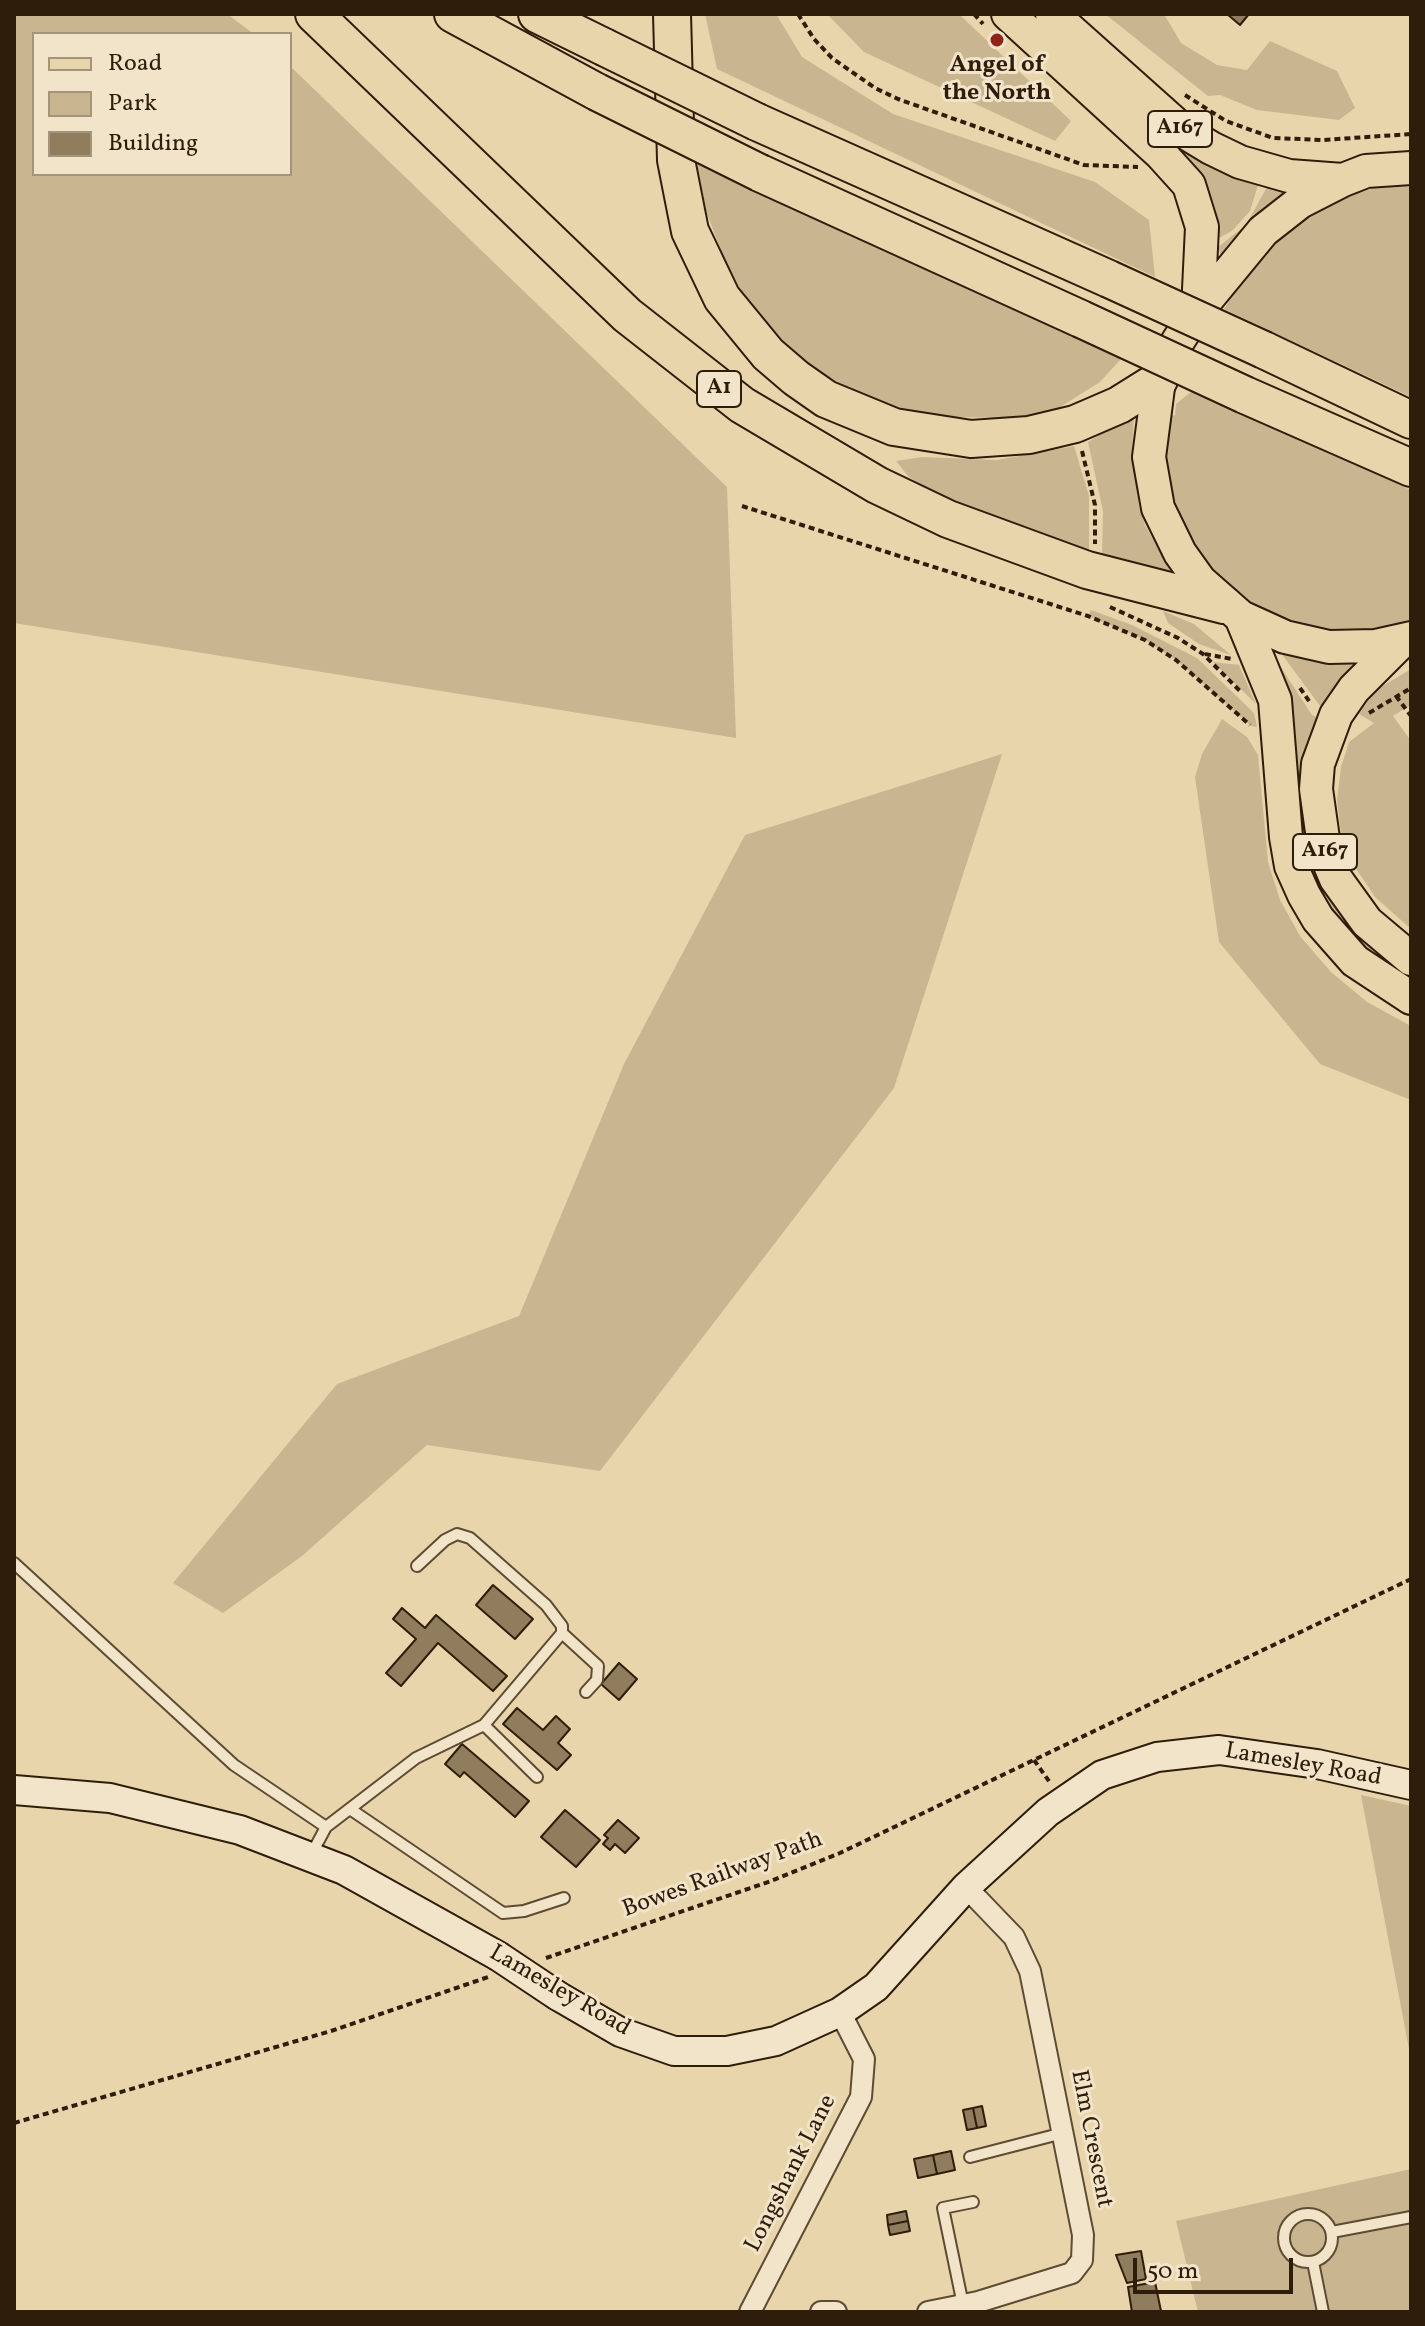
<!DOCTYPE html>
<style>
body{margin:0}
#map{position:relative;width:1425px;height:2326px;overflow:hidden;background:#e9d5ab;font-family:Vollkorn,serif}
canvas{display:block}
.frame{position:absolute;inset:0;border:16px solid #2f1d0b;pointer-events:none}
.legend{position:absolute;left:32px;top:32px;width:260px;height:144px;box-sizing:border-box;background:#f1e4c8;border:2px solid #a3947c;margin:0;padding:10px 14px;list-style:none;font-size:24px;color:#2f1d0b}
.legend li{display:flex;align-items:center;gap:16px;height:40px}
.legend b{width:40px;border:2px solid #a3947c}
.scale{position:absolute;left:1133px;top:2258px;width:160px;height:36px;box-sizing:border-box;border:4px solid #2f1d0b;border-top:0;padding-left:10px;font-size:24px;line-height:28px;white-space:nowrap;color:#2f1d0b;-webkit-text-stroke:6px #f1e4c8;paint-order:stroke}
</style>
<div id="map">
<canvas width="1425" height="2326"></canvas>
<div class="frame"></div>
<ul class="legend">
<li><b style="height:10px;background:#e9d5ab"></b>Road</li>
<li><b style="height:22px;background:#c9b690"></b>Park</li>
<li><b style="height:22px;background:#907d5e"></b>Building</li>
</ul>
<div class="scale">50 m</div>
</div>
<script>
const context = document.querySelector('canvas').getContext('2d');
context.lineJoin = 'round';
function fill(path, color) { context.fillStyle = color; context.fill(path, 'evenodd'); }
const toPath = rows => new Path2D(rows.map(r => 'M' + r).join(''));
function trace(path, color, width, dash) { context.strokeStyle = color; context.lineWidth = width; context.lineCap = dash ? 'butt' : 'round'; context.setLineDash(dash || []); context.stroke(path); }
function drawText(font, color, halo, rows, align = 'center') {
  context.font = font + ' Vollkorn,serif'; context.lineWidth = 6; context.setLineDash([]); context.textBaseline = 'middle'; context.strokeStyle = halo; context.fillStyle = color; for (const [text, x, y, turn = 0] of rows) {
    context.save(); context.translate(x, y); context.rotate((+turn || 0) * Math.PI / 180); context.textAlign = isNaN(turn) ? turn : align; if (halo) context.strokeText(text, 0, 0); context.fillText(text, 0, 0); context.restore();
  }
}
fill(toPath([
 [14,14,227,14,254,34,34,34,34,174,290,174,290,66,727,487,736,738,14,623],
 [705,14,776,14,802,57,893,114,1095,182,1149,220,1155,277,717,69],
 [827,14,959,14,1071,121,1055,141,864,52],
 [1105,14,1164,14,1181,43,1217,65,1247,70,1270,41,1337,71,1355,108,1339,120,1257,110,1220,95,1208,96],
 [1144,116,1200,160,1258,185,1250,211,1232,231,1217,239],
 [697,164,1121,359,1100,382,1057,409,1018,418,949,417,901,409,853,391,805,363,774,335,747,301,726,263,707,214],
 [1411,186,1411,397,1224,309,1239,285,1287,229,1336,200,1378,187],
 [1267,187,1287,191,1260,215,1222,259,1218,247,1246,225],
 [1192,391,1411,490,1411,622,1370,633,1338,635,1308,630,1261,613,1205,567,1182,531,1170,497,1164,457,1168,417,1175,415,1176,404],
 [1131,416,1134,418,1132,451,1139,506,1145,525,1173,576,1102,558,1103,511,1088,442],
 [1074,446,1089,496,1089,554,935,496,908,476,896,461,922,457,997,460],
 [1091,610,1132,625,1197,658,1254,713,1257,727,1251,726,1176,660,1145,640,1088,616],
 [1163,611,1194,624,1231,655,1199,644,1168,623],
 [1281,653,1319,663,1363,665,1326,709,1320,706],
 [1213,662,1239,665,1256,704],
 [1277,668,1282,669,1312,715,1320,719,1328,894,1345,920,1370,946,1411,978,1411,984,1331,920,1301,864],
 [1411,669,1411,705,1393,716,1411,741,1411,929,1375,897,1355,867,1341,834,1337,800,1341,767,1349,742,1374,723,1359,714,1376,690],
 [1222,719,1247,737,1258,755,1268,862,1280,900,1300,936,1331,972,1367,1002,1411,1026,1411,1100,1320,1064,1219,942,1195,777,1202,754],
 [1002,754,894,1088,600,1471,427,1445,302,1556,223,1613,173,1583,337,1384,519,1316,624,1064,745,835],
 [1361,1795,1411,1806,1411,2060],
 [1411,2169,1411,2312,1198,2312,1176,2221]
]), '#c9b690');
const building = toPath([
 [1227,14,1249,14,1240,25,1227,14],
 [493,1585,533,1619,515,1639,476,1605,493,1585],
 [402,1608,425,1628,436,1615,507,1676,493,1691,438,1643,401,1686,386,1673,416,1639,393,1619,402,1608],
 [619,1663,637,1679,619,1700,601,1684,619,1663],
 [517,1708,543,1730,556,1716,570,1729,558,1743,571,1755,557,1770,503,1724,517,1708],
 [462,1744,529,1801,515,1817,464,1772,460,1777,445,1764,462,1744],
 [565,1810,600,1840,576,1867,541,1837,565,1810],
 [618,1820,639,1838,625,1853,615,1844,610,1850,603,1844,608,1838,604,1835,618,1820],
 [982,2106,986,2126,977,2128,973,2108,982,2106],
 [973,2108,977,2128,967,2130,963,2110,973,2108],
 [951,2151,955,2170,937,2174,933,2155,951,2151],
 [933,2155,937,2174,918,2178,914,2159,933,2155],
 [906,2211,908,2221,888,2225,887,2215,906,2211],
 [908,2221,910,2231,890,2235,888,2225,908,2221],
 [1141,2251,1146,2279,1127,2283,1116,2255,1141,2251],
 [1155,2282,1161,2311,1132,2312,1128,2287,1155,2282]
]);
fill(building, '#907d5e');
trace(building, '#2f1d0b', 2);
const lane = toPath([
 [14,1563,234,1765,326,1827],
 [562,1633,598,1666,597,1680,586,1692],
 [484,1725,537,1777],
 [350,1809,503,1913,524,1911,564,1898],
 [311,1855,326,1827,416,1758,484,1725,562,1633,562,1626,546,1605,470,1538,457,1534,445,1540,417,1566],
 [970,2157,1063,2133],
 '1284 2238a24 24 0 1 1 48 0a24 24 0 1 1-48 0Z',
 [1332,2232,1411,2217],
 [1313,2262,1323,2312],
 [963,2305,943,2208,973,2202]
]);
const street = toPath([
 [750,2312,861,2097,864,2059,840,2012],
 [821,2312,836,2312],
 [928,2312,978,2302,1072,2273,1082,2260,1083,2235,1030,1971,1014,1937,966,1887]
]);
const secondary = toPath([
 [14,1790,110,1798,240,1830,344,1870,498,1956],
 [558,1996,620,2032,674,2051,727,2051,776,2041,840,2012,876,1987,966,1887,1048,1812,1102,1775,1157,1757,1219,1750,1317,1764,1411,1785]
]);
const primary = toPath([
 [1008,14,1161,154,1189,185,1202,227,1198,310],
 [1052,14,1183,131,1211,148,1240,162,1289,176,1343,180],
 [1411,168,1366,171,1343,180,1300,202,1263,231,1198,310,1178,341,1159,380,1149,457,1158,508,1180,553,1200,581,1241,617,1285,637,1329,647,1375,646,1411,638],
 [1241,617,1275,700,1286,837,1291,866,1304,895,1318,919,1355,961,1411,998],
 [1401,642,1354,689,1336,715,1318,764,1316,789,1325,853,1336,879,1367,922,1411,959]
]);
const highway = toPath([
 [314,14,627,315,742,405,877,485,948,519,1087,570,1224,605],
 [453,14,597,92],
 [537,14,604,47],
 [672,14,676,160,690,231,722,298,768,354,796,378,826,399,894,427,971,439,1029,435,1075,424,1119,405,1159,380],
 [757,122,1109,279],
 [760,173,1081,319],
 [1264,350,1411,420],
 [1245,395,1411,468]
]);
trace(lane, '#5e4b33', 14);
trace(street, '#5e4b33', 24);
trace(secondary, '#2f1d0b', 32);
trace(primary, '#2f1d0b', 36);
trace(highway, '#2f1d0b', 40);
trace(toPath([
 [798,14,814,39,832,58,875,88,898,99,1084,165,1138,167],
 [974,14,983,24],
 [1185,95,1226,121,1273,138,1323,140,1411,134],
 [1082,451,1095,505,1095,544],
 [742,506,1088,616,1145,640,1176,660,1250,725],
 [1110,607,1178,638,1203,654,1242,693],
 [1205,654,1232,659],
 [1300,688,1311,704],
 [1396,696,1411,716],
 [1369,713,1411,688],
 [1034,1760,1051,1784],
 [546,1958,771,1881,840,1853,1411,1579],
 [14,2123,331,2031,488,1977]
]), '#2f1d0b', 4, [6, 4]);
trace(lane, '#f1e4c8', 10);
trace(street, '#f1e4c8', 20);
trace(secondary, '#f1e4c8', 28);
trace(primary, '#e9d5ab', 32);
trace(highway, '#e9d5ab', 36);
const secondaryBridge = toPath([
 [498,1956,558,1996]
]);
const highwayBridge = toPath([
 [604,47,757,122],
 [597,92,760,173],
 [1109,279,1264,350],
 [1081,319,1245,395]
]);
trace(secondaryBridge, '#2f1d0b', 32, []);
trace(highwayBridge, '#2f1d0b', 40, []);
trace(secondaryBridge, '#f1e4c8', 28);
trace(highwayBridge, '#e9d5ab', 36);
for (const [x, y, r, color] of [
 [997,40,8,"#8f2418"]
]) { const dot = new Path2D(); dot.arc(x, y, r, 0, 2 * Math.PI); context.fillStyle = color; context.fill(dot); trace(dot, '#f1e4c8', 3); }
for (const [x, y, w] of [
 [1180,129,64],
 [719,389,44],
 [1325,852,64]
]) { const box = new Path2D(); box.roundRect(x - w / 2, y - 18, w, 36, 6); context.fillStyle = '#f1e4c8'; context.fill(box); trace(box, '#2f1d0b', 2); }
drawText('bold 22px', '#2f1d0b', null, [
 ["A167",1180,129],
 ["A1",719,389],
 ["A167",1325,852]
]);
drawText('bold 24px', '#2f1d0b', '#f1e4c8', [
 ["Angel of",997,67],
 ["the North",997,95]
]);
drawText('24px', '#2f1d0b', '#f1e4c8', [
 ["Lamesley Road",1303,1766,10],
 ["Bowes Railway Path",723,1876,-20],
 ["Lamesley Road",559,1992,30],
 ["Elm Crescent",1090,2139,79],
 ["Longshank Lane",792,2174,-63]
]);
</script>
